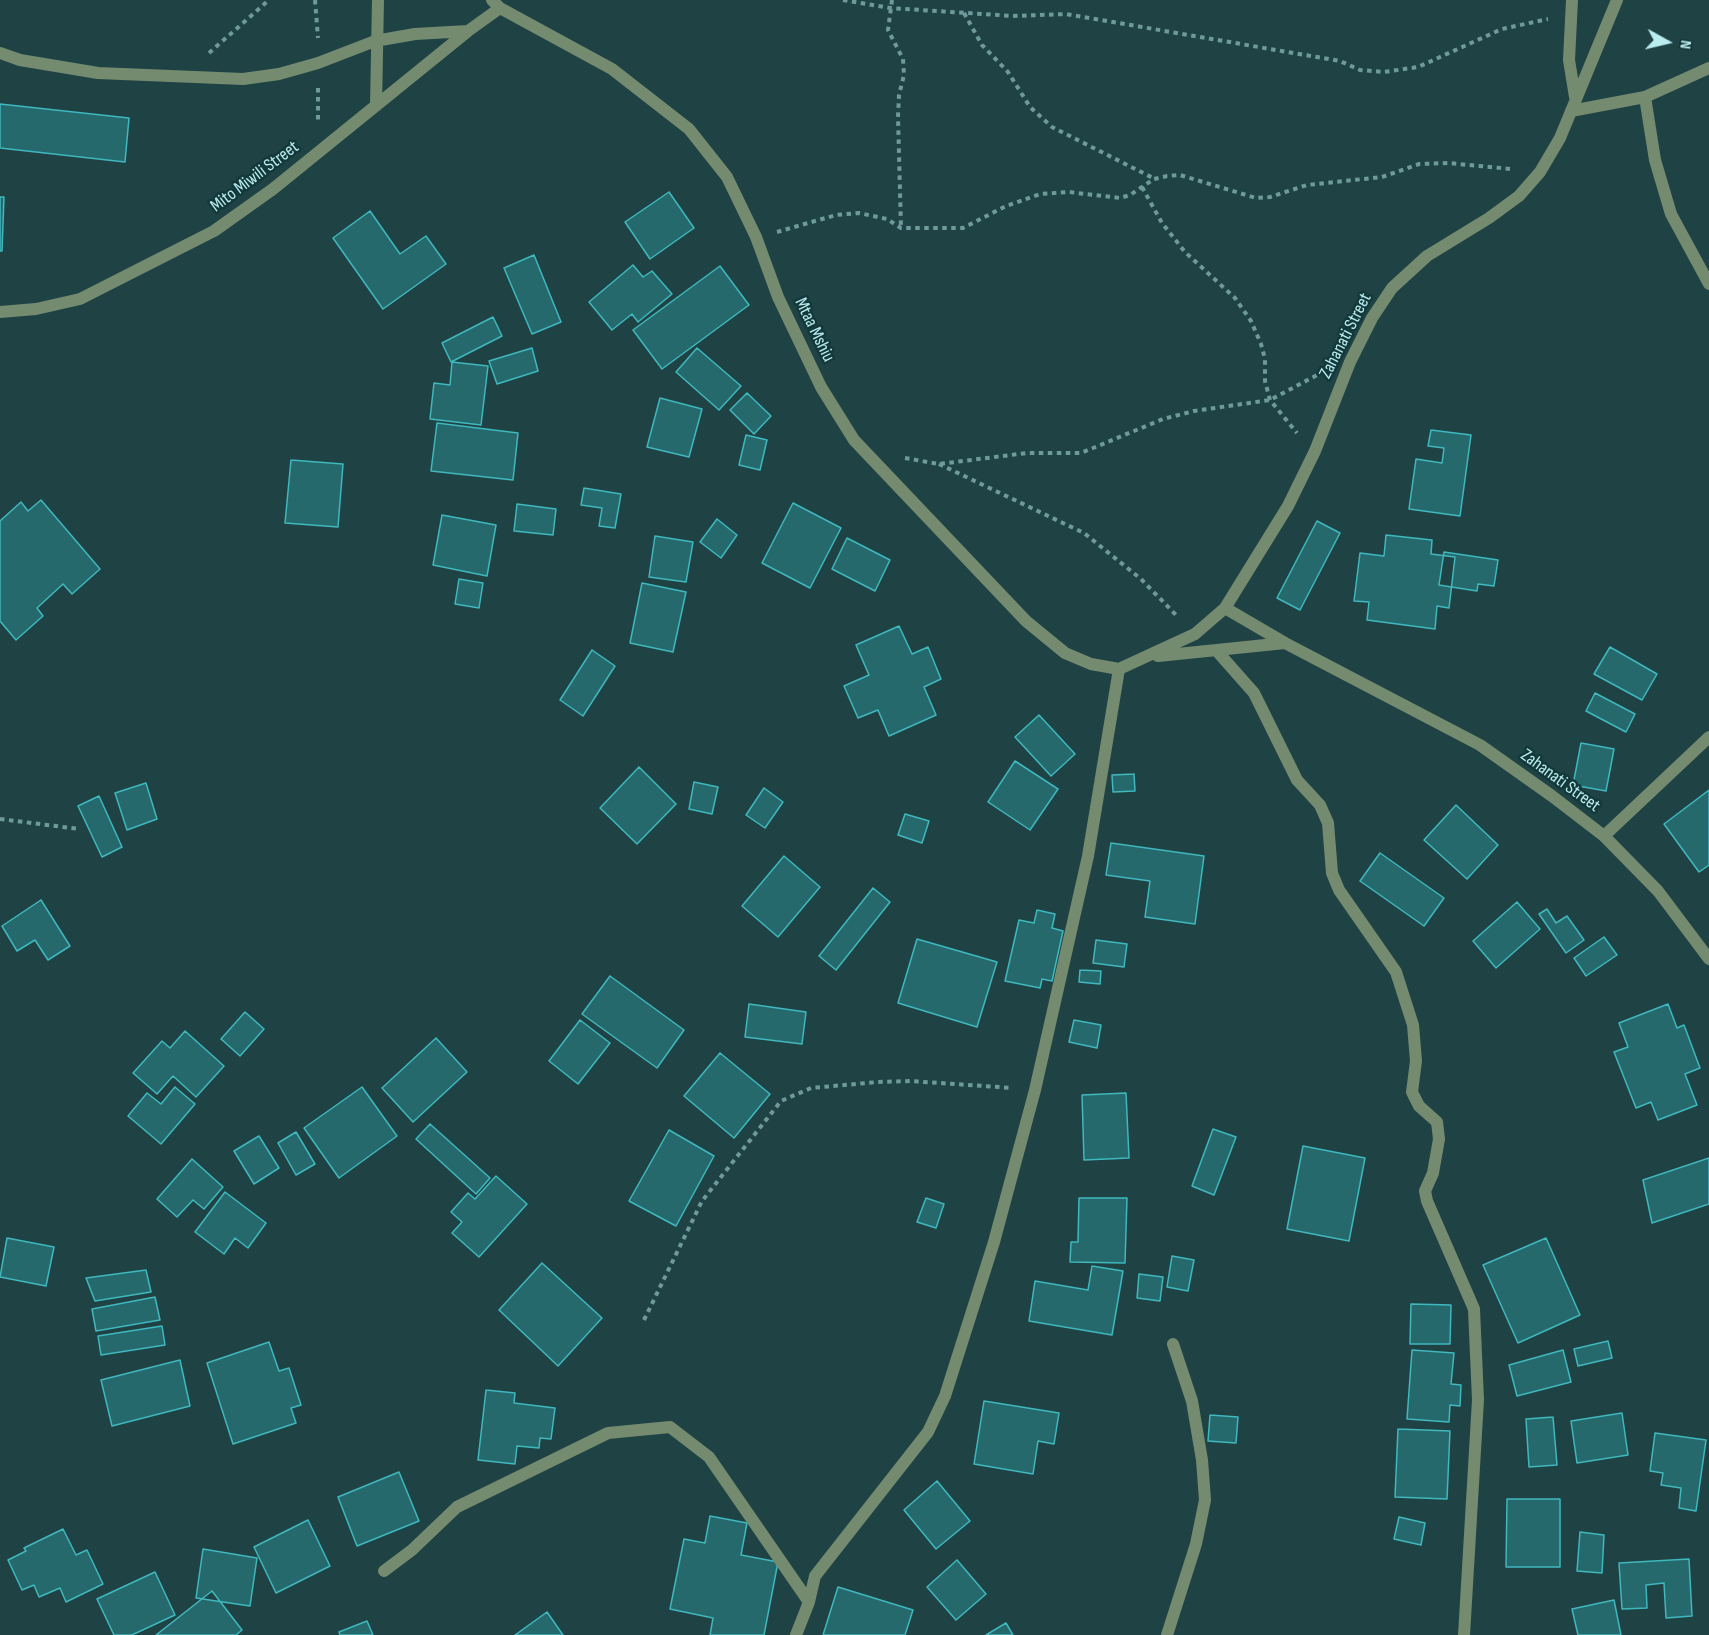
<!DOCTYPE html>
<style>
body{margin:0}
#map{position:relative;width:1709px;height:1635px;overflow:hidden;background:#1f4345;font-family:"Sofia Sans Condensed",sans-serif}
canvas{display:block}
.north{position:absolute;left:1637px;top:12px;width:60px;height:60px;-webkit-text-stroke:4px #14393b;paint-order:stroke;rotate:98deg;font-size:16px;font-weight:700;line-height:24px;text-align:center;color:#baedef}
.north::after{content:'';display:block;margin:auto;width:21px;height:27px;background:#baedef;clip-path:polygon(50% 0,100% 100%,50% 72%,0 100%)}
</style>
<div id="map">
<canvas width="1709" height="1635"></canvas>
<div class="north">N</div>
</div>
<script>
const context = document.querySelector('canvas').getContext('2d');
context.lineJoin = 'round';
function fill(path, color) { context.fillStyle = color; context.fill(path, 'evenodd'); }
const toPath = rows => new Path2D(rows.map(r => 'M' + r).join(''));
function trace(path, color, width, dash) { context.strokeStyle = color; context.lineWidth = width; context.lineCap = dash ? 'butt' : 'round'; context.setLineDash(dash || []); context.stroke(path); }
function drawText(font, color, halo, rows, align = 'center') {
  context.font = font + ' "Sofia Sans Condensed",sans-serif'; context.lineWidth = 5; context.setLineDash([]); context.textBaseline = 'middle'; context.strokeStyle = halo; context.fillStyle = color; for (const [text, x, y, turn = 0] of rows) {
    context.save(); context.translate(x, y); context.rotate((+turn || 0) * Math.PI / 180); context.textAlign = isNaN(turn) ? turn : align; if (halo) context.strokeText(text, 0, 0); context.fillText(text, 0, 0); context.restore();
  }
}
const building = toPath([
 [0,104,129,118,125,162,0,148,0,104],
 [669,192,694,228,650,259,625,222,669,192],
 [0,197,4,197,2,251,0,251,0,197],
 [370,211,400,254,426,236,446,264,383,309,333,238,370,211],
 [534,255,561,322,532,334,504,268,534,255],
 [633,265,643,277,652,271,672,294,638,322,632,314,612,330,589,302,633,265],
 [720,266,749,305,662,369,633,330,720,266],
 [493,317,502,336,451,362,442,343,493,317],
 [532,348,538,371,497,384,489,361,532,348],
 [697,348,741,386,719,410,676,372,697,348],
 [452,362,488,366,481,425,430,419,434,383,450,385,452,362],
 [747,393,771,416,754,434,730,410,747,393],
 [660,398,702,409,689,457,647,447,660,398],
 [437,423,518,433,513,480,431,471,437,423],
 [1431,430,1471,435,1460,516,1409,509,1416,459,1442,463,1444,448,1428,446,1431,430],
 [746,435,767,440,760,470,739,465,746,435],
 [291,460,343,464,338,527,285,523,291,460],
 [584,488,621,494,615,528,599,526,602,508,581,505,584,488],
 [41,500,100,569,72,594,63,584,37,608,43,616,16,640,0,621,0,521,21,502,28,511,41,500],
 [793,503,841,528,810,588,762,563,793,503],
 [517,504,556,509,553,535,514,531,517,504],
 [442,515,496,525,487,576,433,565,442,515],
 [717,519,737,535,721,558,700,542,717,519],
 [1317,521,1340,533,1300,610,1277,598,1317,521],
 [1386,535,1432,540,1431,554,1455,557,1449,608,1437,606,1435,629,1367,620,1369,602,1354,601,1360,553,1384,556,1386,535],
 [655,536,693,542,686,582,649,577,655,536],
 [847,538,890,560,875,591,832,569,847,538],
 [1444,552,1498,560,1494,586,1478,584,1477,591,1439,585,1444,552],
 [459,579,483,583,479,608,455,604,459,579],
 [642,583,686,592,673,652,630,643,642,583],
 [899,626,912,654,928,647,941,679,924,687,936,715,889,736,878,710,858,718,844,686,869,675,856,645,899,626],
 [1610,647,1657,674,1642,700,1594,674,1610,647],
 [592,650,615,666,583,716,560,700,592,650],
 [1595,693,1635,714,1626,732,1586,711,1595,693],
 [1039,715,1075,754,1051,776,1015,737,1039,715],
 [1581,743,1614,749,1606,791,1573,785,1581,743],
 [1015,761,1058,789,1030,830,988,802,1015,761],
 [639,767,676,804,637,844,600,808,639,767],
 [1134,774,1135,791,1113,792,1112,775,1134,774],
 [694,782,718,787,712,814,689,809,694,782],
 [146,783,157,819,127,830,115,793,146,783],
 [764,788,783,802,765,828,746,815,764,788],
 [1709,790,1709,865,1699,872,1664,824,1709,790],
 [99,796,122,847,102,857,78,806,99,796],
 [1456,805,1498,845,1467,879,1424,840,1456,805],
 [905,814,929,821,922,843,898,835,905,814],
 [1111,843,1204,856,1195,924,1145,917,1150,881,1106,875,1111,843],
 [1380,853,1444,898,1424,926,1360,881,1380,853],
 [784,856,820,887,778,937,742,906,784,856],
 [873,888,890,902,836,970,819,956,873,888],
 [41,900,70,946,48,960,35,940,17,951,2,926,41,900],
 [1517,902,1540,929,1496,968,1473,941,1517,902],
 [1547,909,1556,923,1567,916,1584,940,1566,953,1539,914,1547,909],
 [1037,910,1055,914,1052,928,1063,931,1052,981,1042,979,1040,988,1005,981,1019,920,1034,923,1037,910],
 [1604,937,1617,955,1586,976,1574,958,1604,937],
 [917,939,997,962,977,1027,898,1003,917,939],
 [1096,940,1127,944,1124,967,1093,963,1096,940],
 [1080,970,1101,971,1100,984,1079,982,1080,970],
 [610,976,684,1030,657,1068,582,1014,610,976],
 [749,1004,806,1012,802,1044,745,1037,749,1004],
 [1668,1004,1677,1028,1684,1025,1700,1068,1685,1074,1697,1105,1658,1120,1651,1102,1636,1108,1614,1052,1628,1047,1619,1023,1668,1004],
 [245,1012,264,1029,240,1056,221,1039,245,1012],
 [580,1020,610,1043,578,1084,549,1061,580,1020],
 [1074,1020,1101,1025,1097,1048,1069,1042,1074,1020],
 [185,1031,224,1066,196,1097,173,1076,157,1094,133,1073,162,1041,170,1048,185,1031],
 [436,1038,467,1072,413,1122,382,1088,436,1038],
 [720,1053,770,1094,734,1138,684,1096,720,1053],
 [175,1087,195,1104,161,1144,128,1116,147,1093,161,1104,175,1087],
 [362,1087,397,1136,339,1178,304,1128,362,1087],
 [1126,1093,1129,1158,1084,1160,1082,1095,1126,1093],
 [430,1124,490,1178,476,1194,416,1139,430,1124],
 [1213,1129,1236,1137,1214,1195,1192,1186,1213,1129],
 [669,1130,714,1156,676,1226,629,1201,669,1130],
 [296,1132,315,1164,296,1175,278,1143,296,1132],
 [259,1136,279,1168,254,1184,234,1151,259,1136],
 [1303,1146,1365,1158,1349,1241,1287,1229,1303,1146],
 [1709,1158,1709,1204,1652,1223,1643,1180,1709,1158],
 [192,1159,223,1187,204,1209,193,1200,177,1217,157,1199,192,1159],
 [496,1176,527,1204,479,1257,452,1233,462,1222,451,1212,468,1193,475,1199,496,1176],
 [225,1192,266,1223,248,1248,235,1238,224,1254,195,1232,225,1192],
 [926,1198,944,1204,936,1228,917,1222,926,1198],
 [1079,1198,1127,1198,1125,1263,1070,1262,1071,1242,1078,1242,1079,1198],
 [7,1238,54,1247,46,1286,0,1277,7,1238],
 [1546,1238,1580,1315,1518,1343,1483,1265,1546,1238],
 [1172,1256,1194,1260,1188,1291,1167,1287,1172,1256],
 [542,1263,602,1318,558,1366,499,1310,542,1263],
 [1092,1266,1123,1271,1112,1335,1029,1321,1035,1281,1088,1290,1092,1266],
 [146,1270,151,1292,95,1301,86,1278,146,1270],
 [1139,1274,1163,1277,1160,1301,1137,1298,1139,1274],
 [155,1297,160,1320,96,1331,92,1309,155,1297],
 [1411,1304,1451,1305,1450,1344,1410,1344,1411,1304],
 [162,1326,165,1345,101,1355,98,1336,162,1326],
 [1608,1341,1612,1358,1578,1366,1574,1349,1608,1341],
 [269,1342,279,1371,289,1368,301,1405,291,1408,296,1423,233,1444,207,1363,269,1342],
 [1412,1350,1454,1353,1451,1384,1461,1385,1460,1406,1450,1405,1449,1422,1407,1419,1412,1350],
 [1563,1350,1571,1382,1517,1396,1509,1365,1563,1350],
 [180,1360,190,1406,112,1426,101,1380,180,1360],
 [486,1390,515,1393,514,1403,555,1408,551,1439,540,1438,539,1448,517,1446,515,1464,478,1460,486,1390],
 [984,1401,1059,1413,1054,1444,1038,1441,1033,1474,974,1464,984,1401],
 [1622,1413,1628,1455,1577,1463,1571,1421,1622,1413],
 [1210,1415,1238,1417,1236,1443,1208,1441,1210,1415],
 [1553,1417,1557,1465,1529,1467,1526,1419,1553,1417],
 [1398,1429,1450,1431,1447,1499,1395,1497,1398,1429],
 [1655,1433,1706,1440,1696,1511,1679,1508,1681,1488,1661,1485,1663,1473,1650,1471,1655,1433],
 [399,1472,419,1521,357,1546,338,1497,399,1472],
 [937,1481,970,1521,936,1549,904,1510,937,1481],
 [1507,1499,1560,1499,1560,1567,1506,1567,1507,1499],
 [710,1516,747,1523,741,1555,778,1562,764,1635,710,1635,713,1618,670,1609,684,1539,705,1543,710,1516],
 [1399,1517,1425,1523,1421,1545,1394,1539,1399,1517],
 [308,1520,330,1566,276,1593,254,1547,308,1520],
 [63,1529,76,1555,87,1550,103,1584,66,1602,60,1588,39,1597,34,1585,22,1590,8,1560,26,1551,24,1548,63,1529],
 [1580,1532,1604,1535,1602,1573,1577,1571,1580,1532],
 [203,1549,257,1558,250,1606,196,1598,203,1549],
 [1689,1559,1692,1616,1666,1618,1664,1583,1646,1585,1647,1608,1622,1609,1619,1563,1689,1559],
 [957,1560,986,1594,956,1620,927,1587,957,1560],
 [155,1572,175,1615,132,1635,114,1635,97,1599,155,1572],
 [838,1587,913,1610,905,1635,823,1635,838,1587],
 [212,1591,242,1630,236,1635,156,1635,212,1591],
 [1614,1600,1621,1635,1578,1635,1572,1609,1614,1600],
 [547,1612,563,1635,515,1635,547,1612],
 [367,1621,373,1635,340,1635,339,1632,367,1621],
 [1006,1623,1013,1635,986,1635,1006,1623]
]);
fill(building, '#26696d');
trace(building, '#3fb8be', 1.5);
trace(toPath([
 [315,0,318,38],
 [843,0,890,8,1013,16,1066,14,1340,61,1360,70,1384,72,1418,67,1502,29,1548,19],
 [892,0,888,30,903,59,904,75,899,95,898,117,901,228],
 [964,13,982,45,1008,72,1030,107,1052,127,1155,179],
 [209,53,269,0],
 [318,88,318,122],
 [1142,187,1162,223,1185,252,1235,298,1251,321,1261,344,1265,359,1265,381,1270,400,1297,433],
 [777,232,836,215,859,213,887,219,901,228,963,228,1006,206,1040,194,1069,192,1120,198,1130,195,1154,179,1167,176,1180,175,1256,198,1270,197,1307,185,1382,177,1419,164,1448,163,1511,169],
 [905,458,939,464,1027,453,1081,453,1163,419,1194,411,1270,400,1319,374],
 [939,464,1084,533,1141,579,1177,616],
 [0,819,79,829],
 [644,1320,702,1201,781,1101,811,1088,878,1082,910,1081,1013,1088]
]), '#6e9a9c', 4, [4.5, 4.5]);
trace(toPath([
 [492,0,500,8,612,69,689,129,727,177,756,237,778,297,821,387,854,440,1026,621,1065,653,1091,664,1119,669],
 [1572,0,1569,60,1575,97],
 [0,53,20,60,98,73,243,79,279,74,318,63,375,41,415,34,468,31],
 [1645,97,1655,160,1671,214,1709,284],
 [376,106,378,0],
 [1571,111,1645,97,1709,68],
 [0,312,36,309,80,299,214,231,273,189,468,31,500,8],
 [1225,608,1285,643,1480,745,1552,796,1604,836,1658,891,1709,959],
 [1216,650,1254,693,1297,780,1320,805,1328,823,1332,873,1339,890,1396,972,1413,1025,1416,1061,1412,1092,1419,1106,1437,1122,1439,1139,1433,1173,1425,1191,1427,1201,1474,1309,1478,1400,1464,1635],
 [1158,656,1285,643],
 [1119,669,1195,634,1225,608,1288,506,1315,451,1350,362,1372,318,1392,288,1427,256,1489,218,1519,196,1540,172,1560,138,1617,0],
 [1604,836,1709,737],
 [384,1571,412,1550,457,1507,608,1433,670,1427,709,1457,809,1602],
 [796,1635,809,1602,815,1576,928,1432,945,1396,994,1242,1035,1090,1088,856,1119,669],
 [1167,1635,1196,1544,1205,1500,1202,1460,1192,1401,1173,1344]
]), '#758b70', 12);
drawText('18px', '#baedef', '#14393b', [
 ["Mito Miwili Street",255,177,-37],
 ["Mtaa Mshiu",814,330,64],
 ["Zahanati Street",1346,336,-63],
 ["Zahanati Street",1560,781,36]
]);
</script>
